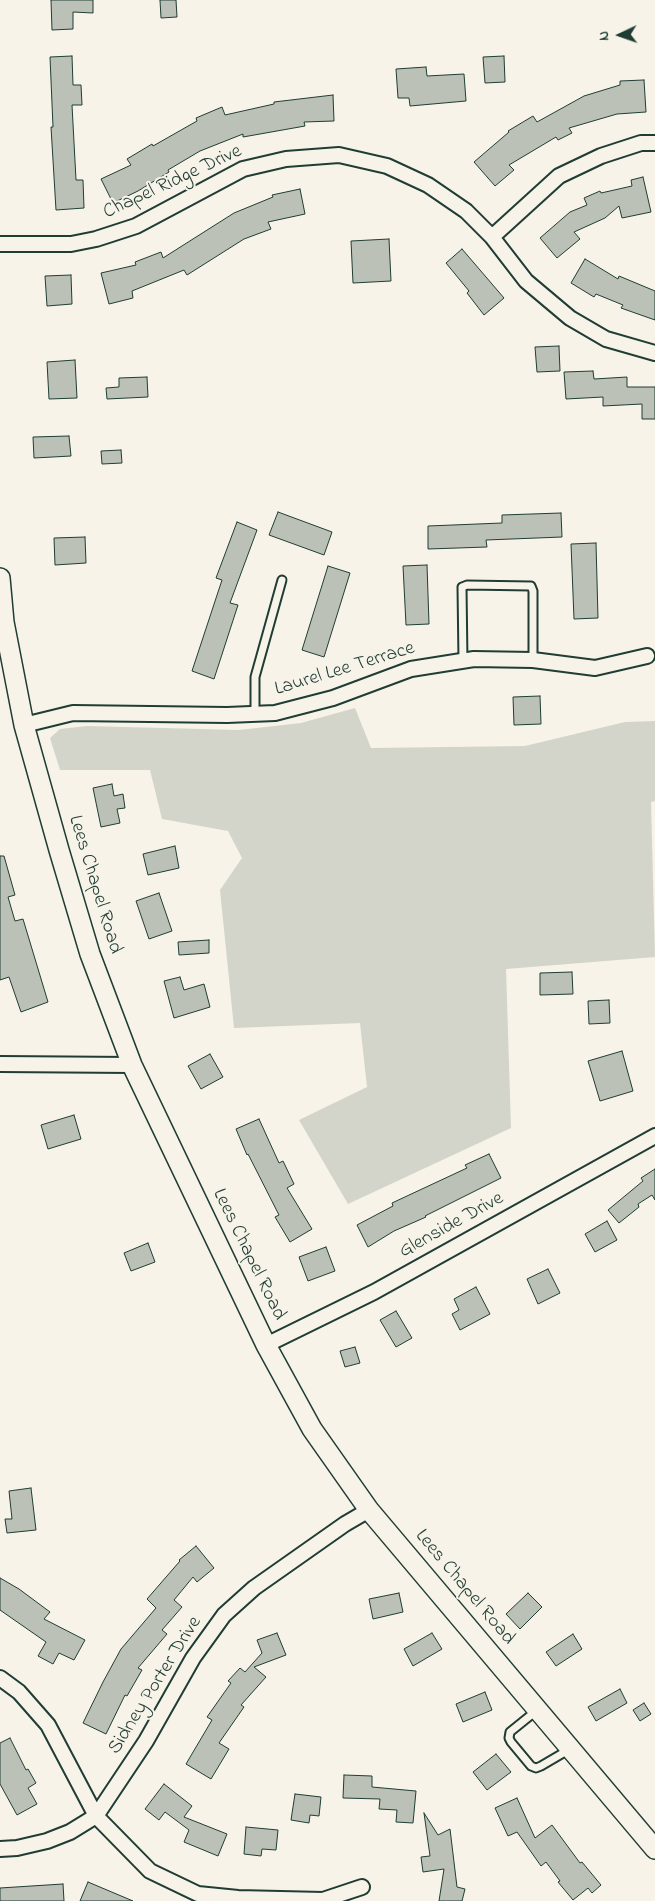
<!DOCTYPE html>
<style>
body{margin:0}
#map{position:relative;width:655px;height:1901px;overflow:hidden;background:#f7f3e8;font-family:"Indie Flower",sans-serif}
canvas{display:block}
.north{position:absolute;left:595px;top:10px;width:50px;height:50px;-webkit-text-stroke:4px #f7f3e8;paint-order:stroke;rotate:267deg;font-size:14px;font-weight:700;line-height:20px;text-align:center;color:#1f3d34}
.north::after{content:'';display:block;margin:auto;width:18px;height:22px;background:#1f3d34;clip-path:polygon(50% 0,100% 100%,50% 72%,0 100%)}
</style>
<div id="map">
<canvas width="655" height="1901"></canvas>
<div class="north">N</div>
</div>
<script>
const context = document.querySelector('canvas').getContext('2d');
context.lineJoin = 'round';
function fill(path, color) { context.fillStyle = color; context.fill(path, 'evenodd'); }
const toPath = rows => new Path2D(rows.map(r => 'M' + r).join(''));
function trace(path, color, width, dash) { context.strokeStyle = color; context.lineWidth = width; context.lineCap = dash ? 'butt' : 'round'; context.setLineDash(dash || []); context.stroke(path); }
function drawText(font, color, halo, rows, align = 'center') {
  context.font = font + ' "Indie Flower",sans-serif'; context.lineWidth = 4; context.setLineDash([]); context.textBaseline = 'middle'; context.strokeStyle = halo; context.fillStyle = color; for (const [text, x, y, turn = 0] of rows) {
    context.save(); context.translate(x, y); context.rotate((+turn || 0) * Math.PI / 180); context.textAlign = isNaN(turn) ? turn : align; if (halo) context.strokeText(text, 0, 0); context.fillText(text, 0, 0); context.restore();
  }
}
fill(toPath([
 [355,708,371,748,525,746,625,722,655,721,655,801,651,802,655,957,506,969,511,1128,348,1204,299,1120,367,1087,360,1023,234,1028,220,890,242,858,228,831,162,819,150,770,60,770,50,738,60,729,87,726,239,730,301,723]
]), '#d3d5ca');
const building = toPath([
 [51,0,93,0,93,13,73,12,73,29,52,30,51,0],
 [160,0,176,0,177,17,161,18,160,0],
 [72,56,73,85,81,85,82,105,72,105,76,180,83,180,84,208,56,210,51,127,53,127,50,57,72,56],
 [504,56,505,82,485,83,483,57,504,56],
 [426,67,427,76,464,74,466,101,410,106,409,98,398,98,396,69,426,67],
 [644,80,646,112,617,114,569,128,572,133,558,140,556,137,509,165,514,170,495,186,474,162,509,132,508,131,533,116,537,122,584,96,620,85,620,81,644,80],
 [333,95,334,121,304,122,305,126,243,137,243,134,200,151,168,170,169,172,138,191,113,203,101,179,131,165,127,159,152,144,153,146,197,121,196,118,222,107,225,115,274,104,274,102,333,95],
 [643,177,651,212,622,218,619,206,605,218,574,232,580,239,557,258,540,238,570,212,587,205,584,198,600,191,601,193,632,186,631,180,643,177],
 [300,189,305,214,268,222,271,229,244,239,187,275,184,270,132,291,133,298,109,304,101,273,136,265,135,262,161,252,163,258,234,213,273,197,272,195,300,189],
 [389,239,391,281,353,283,351,241,389,239],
 [462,249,504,298,484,315,467,293,469,291,446,263,462,249],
 [585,259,618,279,619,276,655,291,655,320,621,308,623,305,596,294,594,297,571,283,585,259],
 [71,275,72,304,47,306,45,276,71,275],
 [559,346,560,371,537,372,535,347,559,346],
 [75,360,77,398,49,399,47,362,75,360],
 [593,371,594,379,627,377,627,387,655,387,655,419,642,419,642,404,603,406,603,397,566,399,564,372,593,371],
 [147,377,148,397,107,399,106,388,119,387,119,378,147,377],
 [69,436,71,456,34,458,33,437,69,436],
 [121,450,122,463,102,464,101,451,121,450],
 [278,512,332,532,324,555,269,535,278,512],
 [561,513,562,537,486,540,487,547,428,549,428,526,502,523,502,515,561,513],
 [237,522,257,530,230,603,238,605,214,679,192,671,222,580,216,578,237,522],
 [85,537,86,563,55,565,54,538,85,537],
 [596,543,598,618,574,619,571,544,596,543],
 [427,565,429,624,406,625,403,566,427,565],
 [328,566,350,573,324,657,302,650,328,566],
 [540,696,541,724,514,725,513,697,540,696],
 [112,784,114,796,123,794,125,808,117,809,120,823,101,827,93,788,112,784],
 [175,846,179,868,148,875,143,854,175,846],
 [0,856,4,856,15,895,8,897,15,921,23,919,48,1002,21,1012,9,977,0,980,0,856],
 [159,893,172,931,149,939,136,901,159,893],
 [209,940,209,953,179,955,178,942,209,940],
 [572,972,573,994,540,995,540,973,572,972],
 [180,977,184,990,204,984,210,1007,174,1018,164,981,180,977],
 [609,1000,610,1023,589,1024,588,1001,609,1000],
 [622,1051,633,1091,600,1101,588,1061,622,1051],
 [210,1054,223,1077,201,1089,188,1066,210,1054],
 [74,1115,81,1139,48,1149,41,1125,74,1115],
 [259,1119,279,1163,283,1161,294,1184,287,1188,312,1229,290,1242,275,1217,279,1215,248,1154,247,1155,236,1129,259,1119],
 [489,1154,501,1178,425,1216,426,1217,394,1231,368,1247,357,1225,393,1206,392,1203,467,1168,465,1165,489,1154],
 [655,1169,655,1200,652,1195,638,1204,639,1207,619,1223,608,1210,643,1181,641,1178,655,1169],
 [607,1221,617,1240,595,1252,585,1234,607,1221],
 [148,1243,155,1262,131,1271,124,1253,148,1243],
 [326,1247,335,1271,308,1281,299,1257,326,1247],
 [548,1269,560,1293,538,1304,527,1279,548,1269],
 [476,1287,490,1314,460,1330,452,1314,459,1310,454,1299,476,1287],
 [396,1311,412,1338,396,1347,380,1320,396,1311],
 [355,1347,360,1363,345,1367,340,1351,355,1347],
 [31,1488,36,1530,7,1533,5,1519,12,1519,9,1491,31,1488],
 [196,1546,214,1568,197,1582,193,1577,174,1600,182,1607,162,1630,167,1634,138,1668,142,1670,127,1696,125,1695,106,1734,83,1723,103,1682,121,1649,156,1608,147,1599,180,1561,179,1560,196,1546],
 [0,1578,19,1589,50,1612,44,1619,85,1640,74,1660,59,1653,53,1664,38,1656,46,1642,0,1610,0,1578],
 [399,1593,403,1612,373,1619,369,1599,399,1593],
 [528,1593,542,1607,520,1629,506,1614,528,1593],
 [277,1633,286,1655,254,1667,266,1677,241,1705,244,1707,219,1743,229,1749,211,1779,186,1764,212,1720,207,1717,231,1683,228,1681,240,1668,245,1672,262,1653,257,1640,277,1633],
 [432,1633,442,1649,413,1666,404,1649,432,1633],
 [573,1634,582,1649,556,1666,546,1652,573,1634],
 [620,1689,627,1703,596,1721,588,1707,620,1689],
 [485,1692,492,1710,463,1722,456,1704,485,1692],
 [644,1703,651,1714,640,1721,633,1710,644,1703],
 [10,1738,26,1770,28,1769,36,1783,28,1788,37,1804,17,1815,0,1784,0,1743,10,1738],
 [496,1754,511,1772,487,1790,473,1772,496,1754],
 [344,1775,372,1776,372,1787,416,1791,413,1823,396,1822,397,1810,379,1809,380,1799,343,1798,344,1775],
 [164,1784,192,1806,184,1817,227,1834,218,1856,184,1842,189,1830,165,1812,159,1820,145,1809,164,1784],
 [295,1794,321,1797,319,1816,310,1815,309,1823,291,1820,295,1794],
 [517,1798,535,1838,552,1825,580,1863,582,1862,601,1885,592,1893,588,1888,573,1900,558,1882,560,1881,546,1862,541,1866,517,1832,508,1836,495,1808,517,1798],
 [424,1813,438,1835,450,1829,457,1887,465,1889,462,1901,439,1901,444,1869,423,1872,421,1857,430,1856,424,1813],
 [246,1827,278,1830,276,1850,262,1849,261,1856,244,1854,246,1827],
 [88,1882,133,1901,80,1901,88,1882],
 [63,1884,64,1901,0,1901,0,1888,63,1884]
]);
fill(building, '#bbc1b6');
trace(building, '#1f3d34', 1);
const lane = toPath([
 [463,661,462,587,467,585,531,586,533,591,533,660],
 [255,714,255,677,282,580],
 [536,1711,510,1732,509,1738,511,1742,531,1766,536,1768,541,1766,570,1749]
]);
const street = toPath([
 [492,237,559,176,601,156,641,143,655,143],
 [0,244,71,244,96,239,136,226,243,169,286,159,339,155,387,166,428,185,466,211,492,237,526,281,570,318,606,339,655,353],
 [24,725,73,713,227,715,275,713,333,698,411,669,474,659,533,660,595,668,647,656],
 [0,1064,132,1065],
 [266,1345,374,1292,655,1136],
 [0,1678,19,1692,48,1725,96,1816,150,1871,198,1894,238,1898,323,1900,362,1887],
 [0,1849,17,1848,47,1841,70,1832,96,1816,146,1741,193,1658,224,1615,254,1588,345,1524,369,1510]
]);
const secondary = toPath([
 [0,578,4,622,24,725,59,850,90,954,132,1065,266,1345,312,1429,369,1510,655,1849]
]);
trace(lane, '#1f3d34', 11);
trace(street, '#1f3d34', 18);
trace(secondary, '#1f3d34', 22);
trace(lane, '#f7f3e8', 7);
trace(street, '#f7f3e8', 14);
trace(secondary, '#f7f3e8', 19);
drawText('20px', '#1f3d34', '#f7f3e8', [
 ["Chapel Ridge Drive",173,183,-25],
 ["Laurel Lee Terrace",345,670,-17],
 ["Lees Chapel Road",94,885,73],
 ["Glenside Drive",452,1226,-29],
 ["Lees Chapel Road",248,1255,64],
 ["Lees Chapel Road",464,1588,50],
 ["Sidney Porter Drive",156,1686,-58]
]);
</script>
